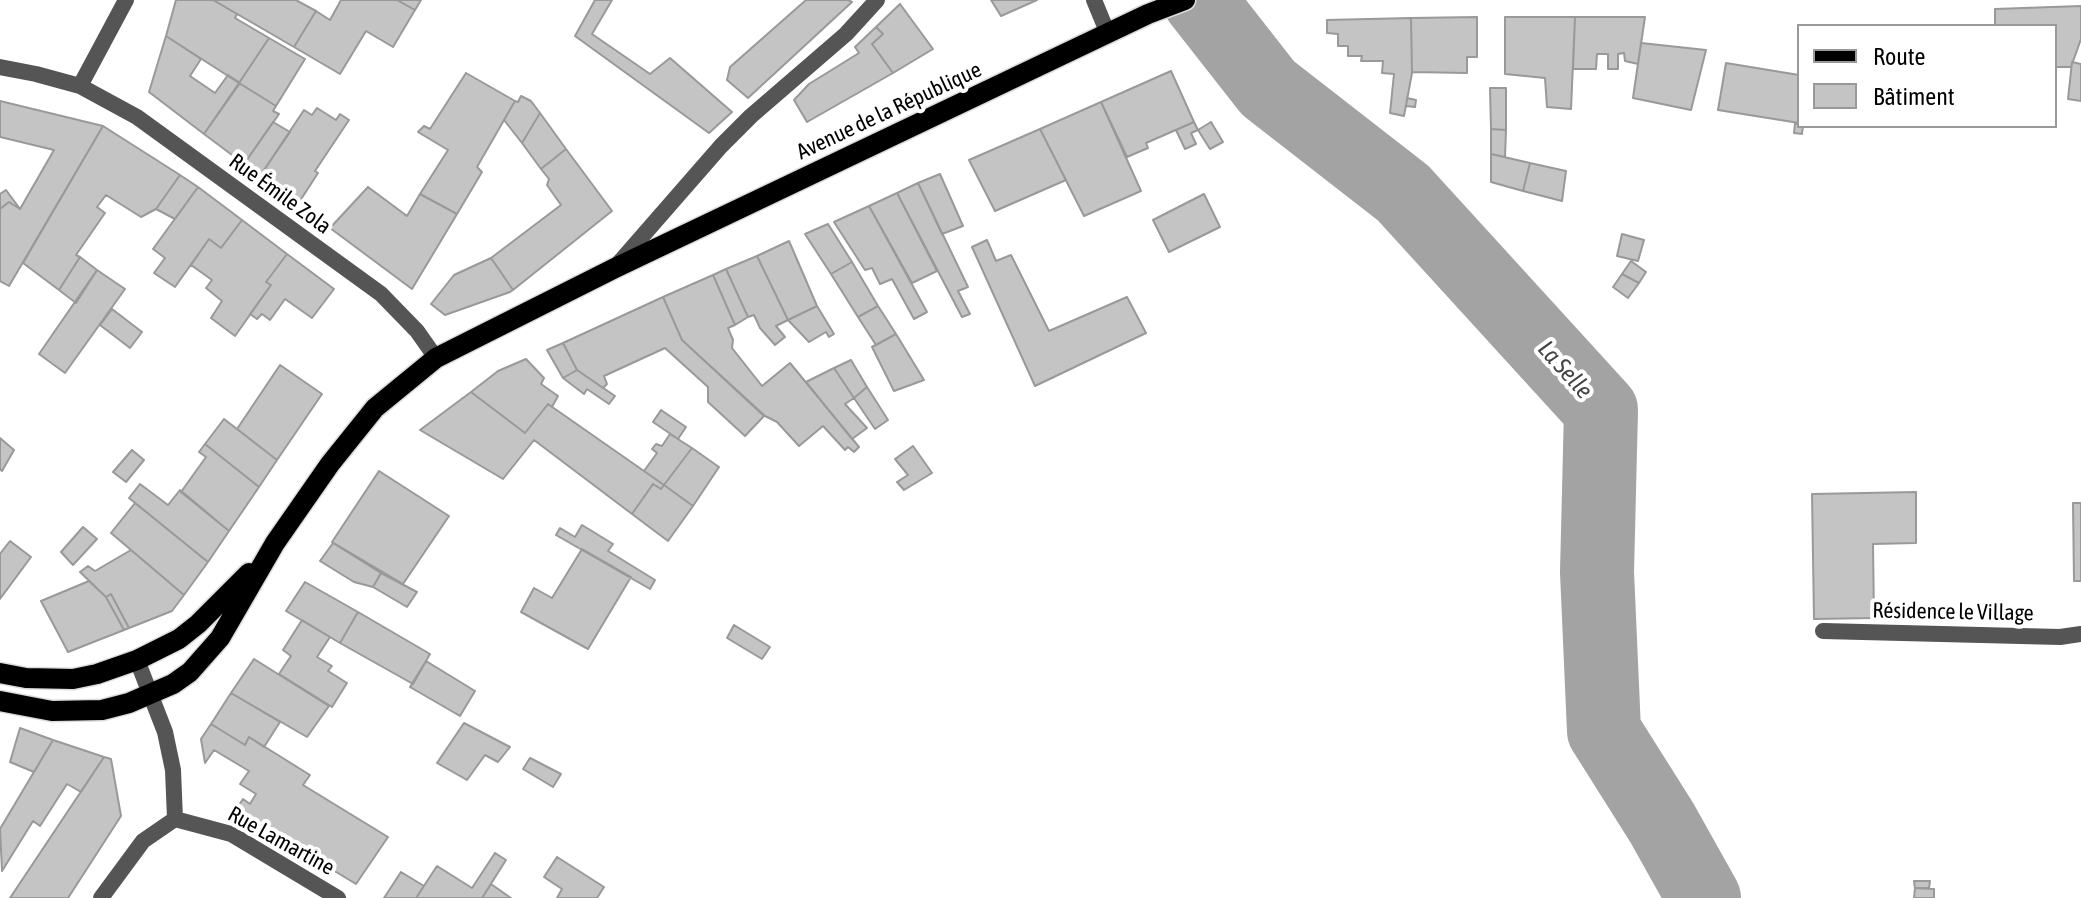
<!DOCTYPE html>
<meta charset="utf-8">
<style>
body{margin:0}
#map{position:relative;width:2081px;height:898px;overflow:hidden;background:#fff;font-family:"Asap Condensed",sans-serif}
canvas{display:block}
.legend{position:absolute;left:1797px;top:24px;width:260px;height:104px;box-sizing:border-box;background:#fff;border:2px solid #999;margin:0;padding:10px 14px;list-style:none;font-size:24px;color:#000}
.legend li{display:flex;align-items:center;gap:16px;height:40px}
.legend b{width:40px;border:2px solid #999}
</style>
<div id="map">
<canvas width="2081" height="898"></canvas>
<ul class="legend">
<li><b style="height:10px;background:#000"></b>Route</li>
<li><b style="height:22px;background:#c4c4c4"></b>Bâtiment</li>
</ul>
</div>
<script>
const context = document.querySelector('canvas').getContext('2d');
context.lineJoin = 'round';
const toPath = rows => new Path2D(rows.map(r => 'M' + r).join(''));
function trace(path, color, width, dash) { context.strokeStyle = color; context.lineWidth = width; context.lineCap = dash ? 'butt' : 'round'; context.setLineDash(dash || []); context.stroke(path); }
function fill(path, color) { context.fillStyle = color; context.fill(path, 'evenodd'); }
function drawText(font, color, halo, rows, align = 'center') {
  context.font = font + ' "Asap Condensed",sans-serif'; context.lineWidth = 8; context.setLineDash([]); context.textBaseline = 'middle'; context.strokeStyle = halo; context.fillStyle = color; for (const [text, x, y, turn = 0] of rows) {
    context.save(); context.translate(x, y); context.rotate((+turn || 0) * Math.PI / 180); context.textAlign = isNaN(turn) ? turn : align; if (halo) context.strokeText(text, 0, 0); context.fillText(text, 0, 0); context.restore();
  }
}
trace(toPath([
 [1199,0,1268,88,1403,193,1601,410,1597,572,1604,731,1662,823,1704,898]
]), '#a3a3a3', 74);
const building = toPath([
 [176,0,213,0,237,14,235,18,269,38,239,83,166,36,176,0],
 [213,0,296,0,316,11,294,47,213,0],
 [341,0,397,0,415,10,393,47,366,31,340,74,294,47,316,11,330,20,341,0],
 [397,0,421,0,415,10,397,0],
 [595,0,612,0,592,34,650,74,670,58,732,112,709,133,575,36,595,0],
 [806,0,848,0,852,2,748,98,727,80,730,67,806,0],
 [991,0,1037,0,1001,16,991,0],
 [900,4,933,49,893,73,872,44,883,34,876,27,900,4],
 [2081,6,2081,39,2071,67,2055,67,2055,26,1995,26,1995,9,2081,6],
 [1477,17,1477,57,1467,57,1467,73,1412,72,1411,18,1477,17],
 [1505,17,1575,17,1571,109,1547,107,1545,78,1505,74,1505,17],
 [1575,17,1645,17,1638,64,1625,61,1624,53,1618,54,1618,69,1608,69,1608,54,1597,54,1596,69,1573,69,1575,17],
 [1411,18,1412,73,1404,116,1390,113,1394,74,1382,73,1383,61,1361,61,1362,56,1348,56,1348,46,1338,46,1338,34,1327,33,1327,20,1411,18],
 [876,27,883,34,872,44,893,73,807,122,794,100,809,84,859,53,855,47,876,27],
 [166,36,201,59,190,76,215,93,228,75,240,83,204,134,149,92,166,36],
 [269,38,305,59,276,106,239,83,269,38],
 [1641,43,1706,50,1691,110,1633,98,1641,43],
 [2072,62,2081,64,2081,101,2068,99,2072,62],
 [1726,63,1799,75,1799,123,1718,110,1726,63],
 [1171,71,1194,122,1146,143,1148,148,1127,157,1101,102,1171,71],
 [466,73,515,101,477,167,482,172,457,214,420,194,448,150,418,132,424,126,430,129,466,73],
 [239,83,276,106,273,111,279,114,244,164,204,134,239,83],
 [1490,88,1506,88,1506,130,1491,129,1490,88],
 [521,96,531,101,540,113,522,143,504,120,515,101,518,102,521,96],
 [1407,98,1416,100,1415,107,1406,106,1407,98],
 [0,101,103,126,9,286,0,281,0,209,9,202,20,209,54,150,0,137,0,101],
 [1101,102,1141,191,1084,216,1040,129,1101,102],
 [317,108,336,120,340,114,349,120,315,171,318,173,298,204,260,176,304,110,312,115,317,108],
 [540,113,566,149,541,169,522,143,540,113],
 [273,122,290,132,260,176,244,164,273,122],
 [1194,122,1198,130,1191,133,1196,144,1185,149,1176,130,1194,122],
 [1211,122,1223,142,1210,149,1198,130,1211,122],
 [1795,123,1803,126,1802,134,1794,133,1795,123],
 [103,126,180,175,156,209,141,217,106,195,97,207,105,213,76,255,80,257,59,290,23,263,103,126],
 [1040,129,1066,180,995,211,969,160,1040,129],
 [1491,129,1506,130,1505,157,1491,154,1491,129],
 [566,149,612,211,513,290,491,258,561,205,547,185,549,179,541,169,566,149],
 [1491,154,1530,163,1523,191,1491,182,1491,154],
 [1530,163,1566,171,1562,201,1523,191,1530,163],
 [940,174,963,226,942,234,918,183,940,174],
 [180,175,198,187,175,219,156,209,180,175],
 [918,183,968,287,958,291,970,314,962,317,897,193,918,183],
 [198,187,242,220,221,248,209,239,175,287,154,273,165,258,153,249,198,187],
 [368,187,407,216,420,194,457,214,412,289,330,228,368,187],
 [6,190,20,209,9,202,0,209,0,194,6,190],
 [897,193,937,271,912,283,869,206,897,193],
 [1204,194,1220,227,1169,252,1153,220,1204,194],
 [869,206,927,312,914,319,892,279,880,284,872,268,865,270,834,222,869,206],
 [242,220,287,254,266,282,271,285,235,336,211,318,222,301,206,288,212,280,191,265,209,239,221,248,242,220],
 [828,224,852,262,831,274,805,234,828,224],
 [1622,234,1644,240,1638,261,1617,256,1622,234],
 [987,240,996,261,1011,255,1049,331,1127,297,1146,333,1035,386,972,247,987,240],
 [789,241,817,306,788,320,757,256,789,241],
 [287,254,334,289,312,318,285,299,270,320,262,314,257,319,250,314,271,285,266,282,287,254],
 [757,256,788,320,776,326,785,337,775,345,760,328,754,315,748,317,726,269,757,256],
 [80,257,97,270,76,303,59,290,80,257],
 [491,258,513,290,510,292,445,315,431,304,454,275,491,258],
 [1631,261,1646,272,1639,283,1622,274,1631,261],
 [852,262,878,306,858,317,831,274,852,262],
 [726,269,748,317,735,325,713,275,726,269],
 [97,270,125,289,65,373,39,354,97,270],
 [1622,274,1639,283,1628,298,1613,287,1622,274],
 [713,275,735,325,728,328,733,340,732,348,762,386,790,363,859,447,854,452,848,447,845,450,823,426,799,446,777,422,765,416,682,340,663,297,713,275],
 [663,297,682,340,764,416,745,436,708,402,708,387,665,348,604,376,607,384,603,388,577,370,563,343,663,297],
 [817,306,834,334,829,337,826,332,809,342,788,320,817,306],
 [878,306,896,334,876,345,858,317,878,306],
 [112,309,142,332,130,348,100,325,112,309],
 [896,334,924,380,894,391,872,347,896,334],
 [563,343,577,370,563,378,547,350,563,343],
 [526,359,544,378,541,384,558,396,552,407,548,404,525,433,471,392,498,371,526,359],
 [851,360,867,387,854,398,834,368,851,360],
 [280,365,322,394,277,460,237,429,280,365],
 [834,368,854,398,845,404,867,428,852,439,806,382,834,368],
 [577,370,615,396,609,404,587,389,584,394,563,378,577,370],
 [867,387,888,420,875,429,854,398,867,387],
 [471,392,525,433,548,404,664,485,661,489,653,484,632,514,534,440,503,479,420,430,471,392],
 [661,410,686,427,678,439,653,422,661,410],
 [224,419,277,460,259,487,205,444,224,419],
 [670,434,692,448,664,485,644,471,657,453,652,449,656,444,662,446,670,434],
 [0,438,14,450,2,471,0,469,0,438],
 [205,444,259,487,229,531,181,492,206,457,199,452,205,444],
 [913,446,932,473,904,490,897,482,908,475,895,459,913,446],
 [692,448,719,467,693,506,664,485,692,448],
 [132,450,144,460,126,482,113,472,132,450],
 [379,471,449,516,403,584,332,542,379,471],
 [140,484,168,505,180,490,229,531,208,562,129,498,140,484],
 [653,484,661,489,664,485,693,506,668,541,632,514,653,484],
 [1916,492,1916,543,1873,544,1874,618,1814,619,1812,494,1916,492],
 [135,503,208,562,184,595,111,533,135,503],
 [2073,503,2081,503,2081,581,2074,581,2073,503],
 [582,525,613,544,608,551,655,580,650,589,556,535,560,528,575,537,582,525],
 [83,527,97,539,73,565,61,552,83,527],
 [10,541,31,557,0,599,0,554,10,541],
 [333,543,381,573,373,587,354,582,320,561,333,543],
 [582,549,631,577,588,649,521,612,534,588,552,598,582,549],
 [131,550,184,595,172,611,129,628,111,594,106,597,80,572,88,566,95,571,131,550],
 [381,573,417,592,407,607,373,587,381,573],
 [89,581,106,597,124,630,68,652,41,601,89,581],
 [305,582,358,612,340,643,286,611,305,582],
 [111,594,129,628,124,630,106,597,111,594],
 [358,612,430,654,413,684,340,643,358,612],
 [302,620,330,637,317,657,332,666,328,671,347,683,332,707,279,674,291,656,283,650,302,620],
 [734,625,770,647,762,659,727,638,734,625],
 [254,659,329,706,307,737,231,693,254,659],
 [426,661,475,691,460,716,410,687,426,661],
 [231,693,280,722,264,747,249,737,245,745,211,724,231,693],
 [464,723,510,747,498,762,485,755,467,780,437,763,464,723],
 [211,724,245,745,249,737,310,775,303,785,388,837,356,884,235,811,243,799,250,804,256,794,240,784,249,771,214,750,205,763,201,739,211,724],
 [20,728,53,740,34,772,10,762,20,728],
 [53,740,104,757,81,792,67,784,40,826,33,821,2,871,0,829,53,740],
 [104,757,111,759,121,816,68,898,10,898,104,757],
 [530,758,561,774,553,787,523,769,530,758],
 [495,853,506,860,482,898,416,898,437,866,472,888,495,853],
 [557,857,604,887,597,898,557,898,562,889,544,877,557,857],
 [401,872,424,886,416,898,384,898,401,872],
 [1914,881,1930,881,1929,888,1915,888,1914,881],
 [491,884,511,898,482,898,491,884],
 [1915,888,1934,889,1934,898,1914,898,1915,888]
]);
fill(building, '#c4c4c4');
trace(building, '#999', 2);
const primary = toPath([
 [0,673,26,678,73,679,97,674,137,660,179,639,198,624,249,573],
 [0,701,52,711,102,710,129,703,173,684,190,672,220,638,275,543,330,464,375,408,436,358,615,268,1148,14,1185,0]
]);
trace(primary, '#dbdbdb', 23);
trace(toPath([
 [1094,0,1108,34],
 [0,67,36,74,80,86,137,117,381,294,417,331,436,358],
 [80,86,126,0],
 [618,264,721,146,751,116,846,34,877,0],
 [1823,631,2060,637,2081,634],
 [137,660,165,732,173,770,175,819,231,834,338,898],
 [101,898,143,841,175,819]
]), '#555', 16);
trace(primary, '#000', 20);
drawText('22px', '#000', '#fff', [
 ["Avenue de la République",889,111,-25],
 ["Rue Émile Zola",280,194,36],
 ["Résidence le Village",1953,612,1],
 ["Rue Lamartine",281,841,29]
]);
drawText('italic 24px', '#444', '#fff', [
 ["La Selle",1565,370,48]
]);
</script>
